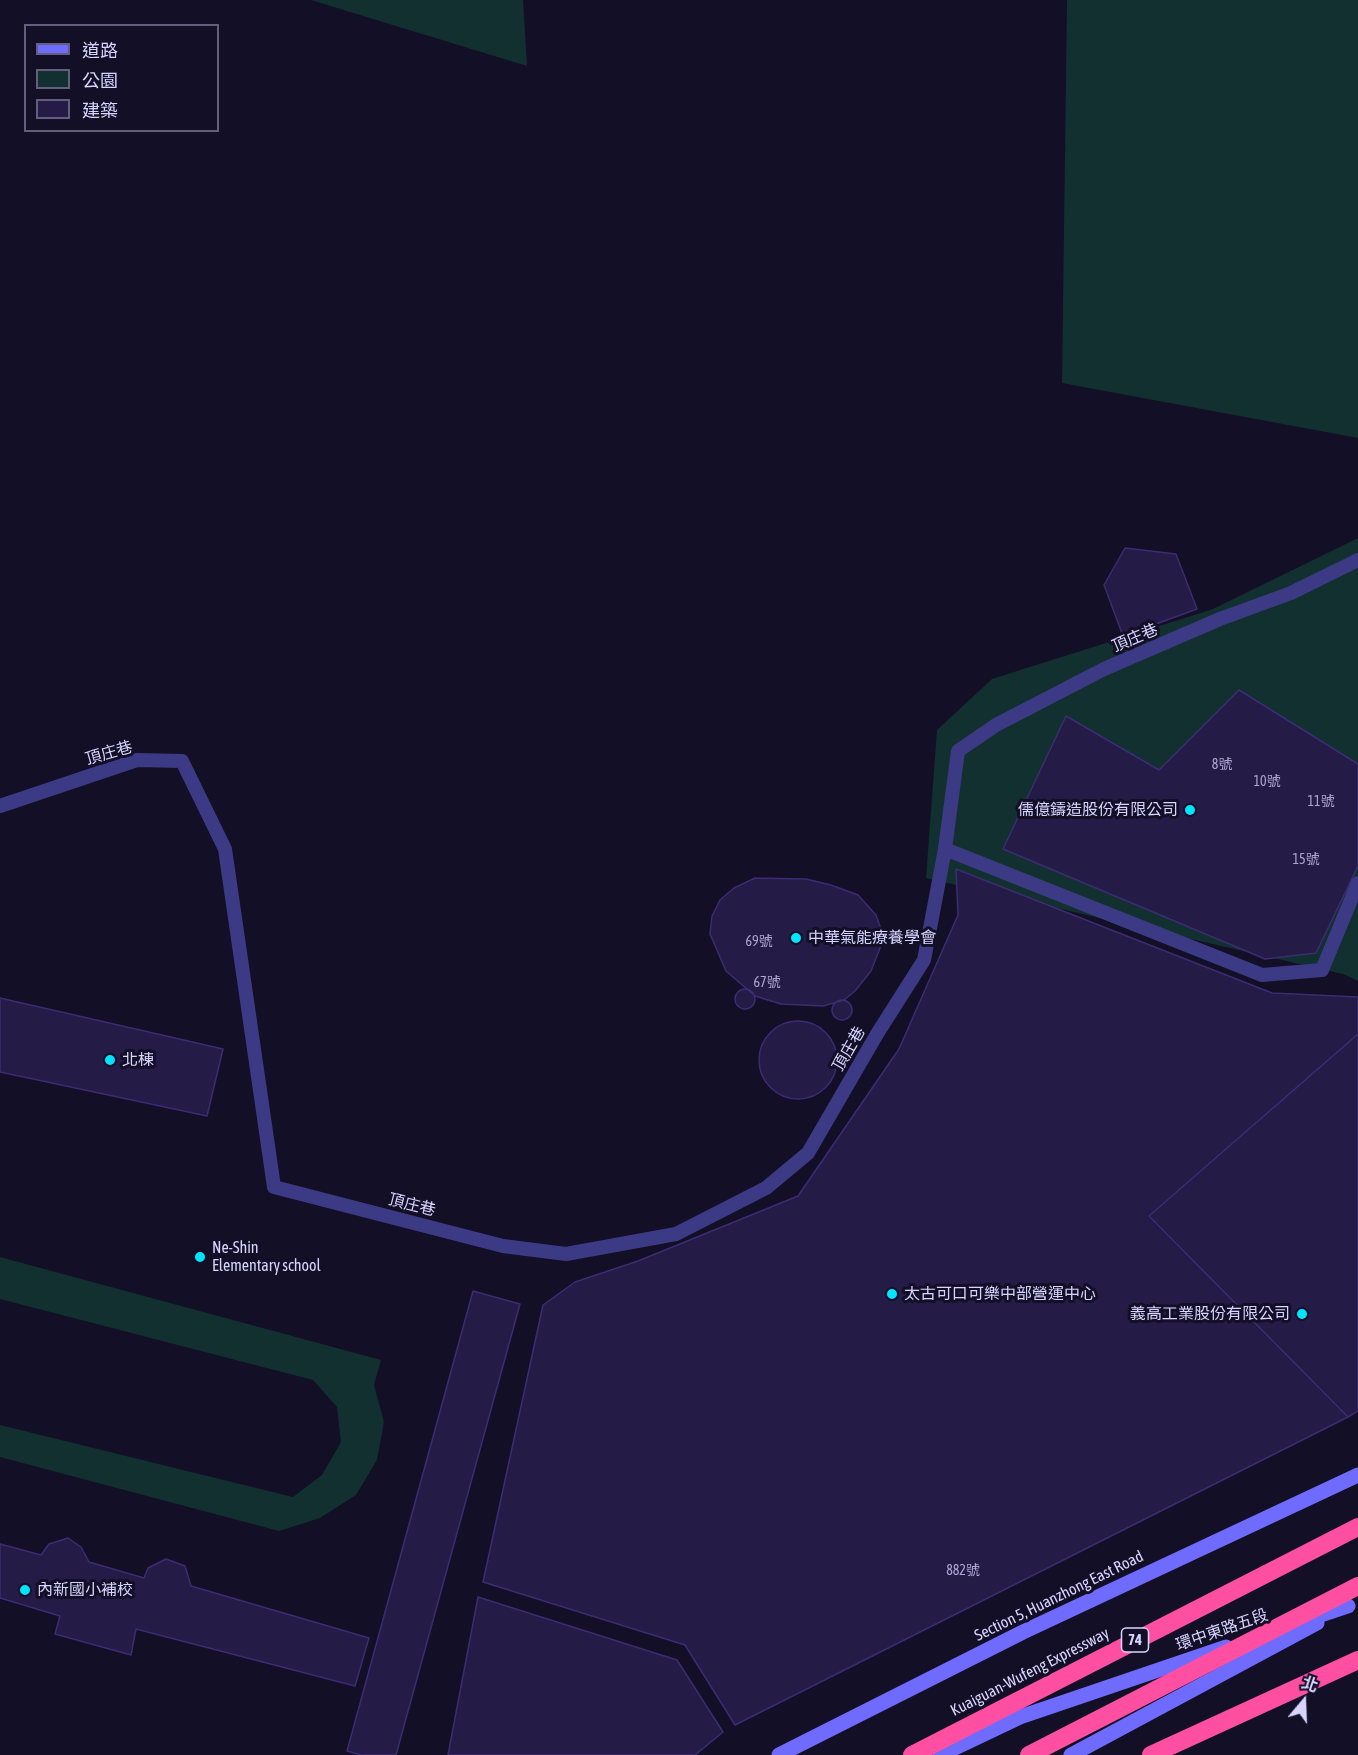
<!DOCTYPE html>
<meta charset="utf-8">
<style>
body{margin:0}
#map{position:relative;width:1358px;height:1755px;overflow:hidden;background:#130f26;font-family:"Asap Condensed","Noto Sans TC",sans-serif}
canvas{display:block}
.legend{position:absolute;left:24px;top:24px;width:195px;height:108px;box-sizing:border-box;background:#130f26;border:2px solid #625e7d;margin:0;padding:8px 10px;list-style:none;font-size:18px;color:#d9d4ff}
.legend li{display:flex;align-items:center;gap:12px;height:30px}
.legend b{width:30px;border:2px solid #625e7d}
.north{position:absolute;left:1274px;top:1671px;width:60px;height:60px;-webkit-text-stroke:4px #130f26;paint-order:stroke;rotate:19deg;font-size:16px;font-weight:700;line-height:24px;text-align:center;color:#d9d4ff}
.north::after{content:'';display:block;margin:auto;width:21px;height:27px;background:#d9d4ff;clip-path:polygon(50% 0,100% 100%,50% 72%,0 100%)}
</style>
<div id="map">
<canvas width="1358" height="1755"></canvas>
<ul class="legend">
<li><b style="height:8px;background:#6f6bff"></b>道路</li>
<li><b style="height:16px;background:#12302f"></b>公園</li>
<li><b style="height:16px;background:#241b47"></b>建築</li>
</ul>
<div class="north">北</div>
</div>
<script>
const context = document.querySelector('canvas').getContext('2d');
context.lineJoin = 'round';
function fill(path, color) { context.fillStyle = color; context.fill(path, 'evenodd'); }
const toPath = rows => new Path2D(rows.map(r => 'M' + r).join(''));
function trace(path, color, width, dash) { context.strokeStyle = color; context.lineWidth = width; context.lineCap = dash ? 'butt' : 'round'; context.setLineDash(dash || []); context.stroke(path); }
function drawText(font, color, halo, rows, align = 'center') {
  context.font = font + ' "Asap Condensed","Noto Sans TC",sans-serif'; context.lineWidth = 6; context.setLineDash([]); context.textBaseline = 'middle'; context.strokeStyle = halo; context.fillStyle = color; for (const [text, x, y, turn = 0] of rows) {
    context.save(); context.translate(x, y); context.rotate((+turn || 0) * Math.PI / 180); context.textAlign = isNaN(turn) ? turn : align; if (halo) context.strokeText(text, 0, 0); context.fillText(text, 0, 0); context.restore();
  }
}
fill(toPath([
 [311,0,523,0,527,66],
 [1067,0,1358,0,1358,438,1062,383],
 [1358,538,1358,981,1343,974,926,878,937,730,992,679,1213,609],
 [0,1257,381,1360,374,1385,384,1422,377,1460,356,1495,320,1518,279,1531,0,1457,0,1425,293,1497,322,1475,341,1442,337,1407,313,1380,0,1299]
]), '#12302f');
const building = toPath([
 [1125,548,1176,554,1197,609,1123,636,1104,585,1125,548],
 [1239,690,1358,764,1358,866,1316,953,1265,959,1003,849,1066,716,1159,770,1239,690],
 [956,869,1272,993,1358,997,1358,1034,1149,1216,1348,1417,735,1725,685,1645,483,1582,543,1305,575,1282,638,1261,798,1196,899,1049,958,915,956,869],
 [755,878,806,879,831,885,858,895,876,915,881,929,882,943,871,971,855,991,844,1000,823,1006,781,1004,755,996,726,971,710,934,712,916,720,900,734,888,755,878],
 '735 999a10 10 0 1 1 20 0a10 10 0 1 1-20 0Z',
 [0,998,223,1049,207,1116,0,1072,0,998],
 '832 1010a10 10 0 1 1 20 0a10 10 0 1 1-20 0Z',
 '759 1060a39 39 0 1 1 78 0a39 39 0 1 1-78 0Z',
 [1358,1034,1358,1411,1348,1417,1149,1216,1358,1034],
 [473,1291,520,1304,396,1755,361,1755,347,1751,473,1291],
 [68,1538,81,1547,89,1562,144,1578,148,1568,166,1559,185,1566,191,1586,369,1638,355,1686,136,1629,131,1655,55,1634,60,1616,0,1598,0,1544,41,1555,49,1544,68,1538],
 [478,1597,677,1660,723,1732,695,1755,448,1755,478,1597]
]);
fill(building, '#241b47');
trace(building, '#3b2d73', 1.5);
trace(toPath([
 [0,806,137,760,182,761,225,849,274,1187,503,1246,566,1254,676,1234,766,1188,808,1153,877,1034,924,960,945,849,958,751,996,725,1104,669,1220,619,1291,593,1358,560],
 [945,849,1262,975,1322,970,1358,883]
]), '#3d3a85', 14);
trace(toPath([
 [1303,1621,1348,1606],
 [779,1755,1023,1632,1358,1475],
 [940,1755,1020,1717,1226,1647],
 [1071,1755,1317,1623]
]), '#6f6bff', 15);
trace(toPath([
 [912,1755,1358,1527],
 [1151,1755,1358,1660]
]), '#ff4fa3', 18);
trace(toPath([
 [1029,1755,1358,1586]
]), '#ff4fa3', 18);
for (const [x, y, r, color] of [
 [1190,810,6,"#00e5ff"],
 [796,938,6,"#00e5ff"],
 [110,1060,6,"#00e5ff"],
 [200,1257,6,"#00e5ff"],
 [892,1294,6,"#00e5ff"],
 [1302,1314,6,"#00e5ff"],
 [25,1590,6,"#00e5ff"]
]) { const dot = new Path2D(); dot.arc(x, y, r, 0, 2 * Math.PI); context.fillStyle = color; context.fill(dot); trace(dot, '#130f26', 2); }
drawText('14px', '#aca6d1', null, [
 ["8號",1222,765],
 ["10號",1267,782],
 ["11號",1321,802],
 ["15號",1306,860],
 ["69號",759,942],
 ["67號",767,983],
 ["882號",963,1571]
]);
for (const [x, y, w] of [
 [1135,1640,27]
]) { const box = new Path2D(); box.roundRect(x - w / 2, y - 12, w, 24, 4.5); context.fillStyle = '#130f26'; context.fill(box); trace(box, '#d9d4ff', 1.5); }
drawText('bold 15px', '#d9d4ff', null, [
 ["74",1135,1640]
]);
drawText('16px', '#d9d4ff', '#130f26', [
 ["頂庄巷",1135,638,-23],
 ["頂庄巷",109,753,-16],
 ["頂庄巷",849,1049,-60],
 ["頂庄巷",412,1205,14],
 ["Section 5, Huanzhong East Road",1059,1596,-26],
 ["環中東路五段",1222,1630,-19],
 ["Kuaiguan-Wufeng Expressway",1030,1672,-27]
]);
drawText('16px', '#d9d4ff', '#130f26', [
 ["儒億鑄造股份有限公司",1178,810,"right"],
 ["中華氣能療養學會",808,938],
 ["北棟",122,1060],
 ["Ne-Shin",212,1248],
 ["Elementary school",212,1266],
 ["太古可口可樂中部營運中心",904,1294],
 ["義高工業股份有限公司",1290,1314,"right"],
 ["內新國小補校",37,1590]
], 'left');
</script>
